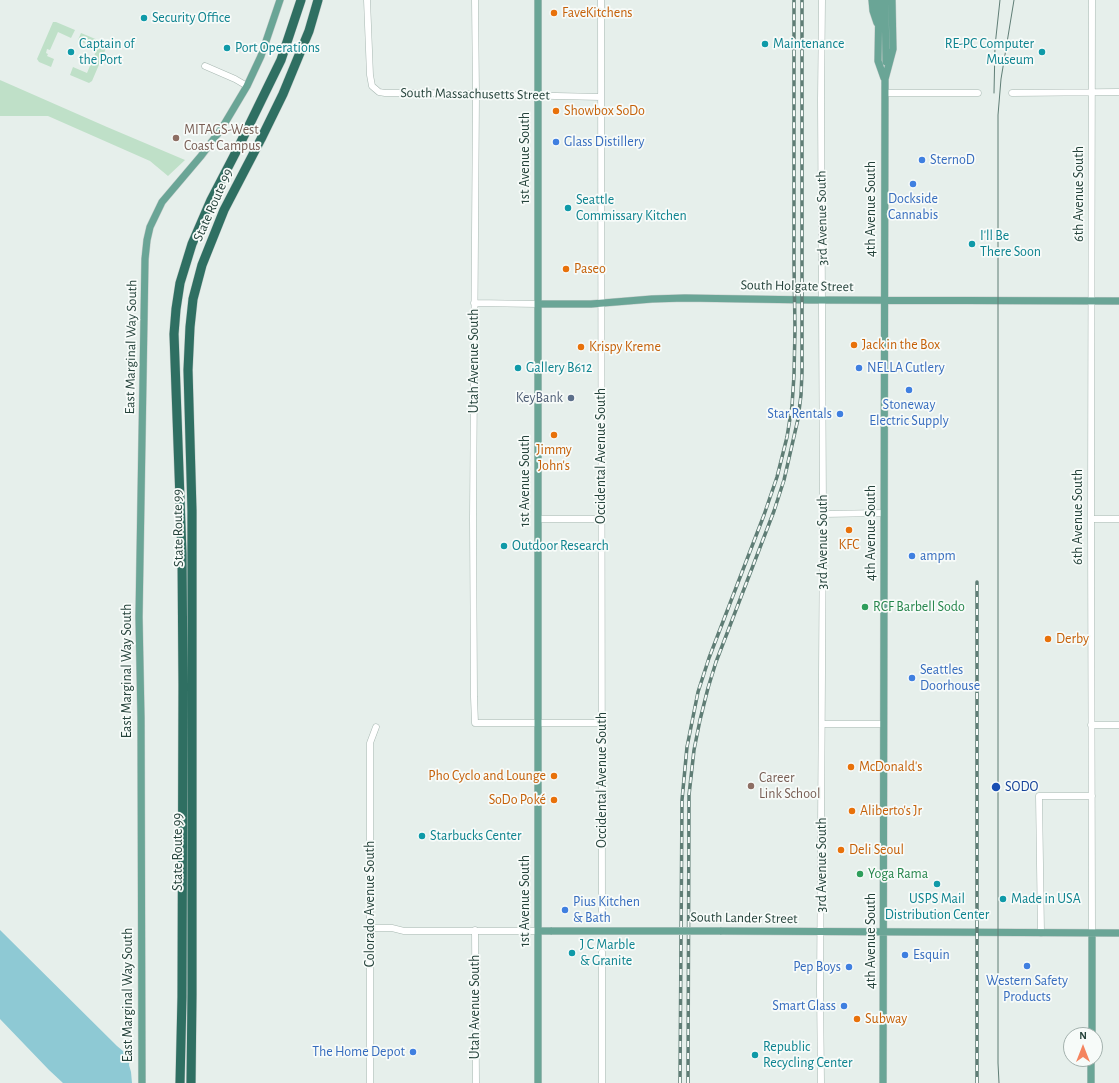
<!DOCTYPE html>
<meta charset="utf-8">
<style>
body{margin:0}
#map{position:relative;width:1119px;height:1083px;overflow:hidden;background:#e6efeb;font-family:"Alegreya Sans",sans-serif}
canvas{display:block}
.north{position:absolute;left:1063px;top:1027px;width:40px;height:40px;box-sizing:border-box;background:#f7fbf9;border:1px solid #a3b1ad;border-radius:50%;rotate:0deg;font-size:11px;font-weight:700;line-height:16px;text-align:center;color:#24423a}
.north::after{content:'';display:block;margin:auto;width:14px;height:18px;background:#f4845f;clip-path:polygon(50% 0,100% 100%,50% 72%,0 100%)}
</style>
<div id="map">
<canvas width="1119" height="1083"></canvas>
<div class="north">N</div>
</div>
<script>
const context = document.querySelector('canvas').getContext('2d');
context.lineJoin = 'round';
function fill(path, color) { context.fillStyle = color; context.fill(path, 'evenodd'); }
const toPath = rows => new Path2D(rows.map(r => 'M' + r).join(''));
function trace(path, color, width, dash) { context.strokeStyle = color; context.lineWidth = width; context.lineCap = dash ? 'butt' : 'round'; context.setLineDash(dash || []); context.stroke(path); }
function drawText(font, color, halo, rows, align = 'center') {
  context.font = font + ' "Alegreya Sans",sans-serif'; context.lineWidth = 3.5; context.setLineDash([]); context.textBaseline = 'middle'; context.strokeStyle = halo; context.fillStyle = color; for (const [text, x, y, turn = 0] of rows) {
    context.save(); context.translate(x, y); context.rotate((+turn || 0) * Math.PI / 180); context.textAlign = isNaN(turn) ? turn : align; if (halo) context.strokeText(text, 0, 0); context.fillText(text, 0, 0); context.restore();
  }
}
fill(toPath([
 [53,22,56,22,75,30,71,38,58,32,50,50,47,49,46,53,48,54,47,56,54,59,51,67,39,62,37,59],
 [81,33,105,43,107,46,92,81,89,83,70,75,73,67,87,73,97,49,78,40],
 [0,80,107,127,185,160,168,176,150,161,48,116,0,116]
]), '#bfe0c8');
fill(toPath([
 [0,930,117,1046,130,1057,129,1065,131,1072,132,1083,63,1083,49,1070,0,1019]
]), '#8ec9d4');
const minor = toPath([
 [367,0,370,75,372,86,379,92,385,93,421,93,601,97],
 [475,0,476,94,473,518,474,697,475,723,601,723],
 [601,0,602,911],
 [1092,0,1091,519,1092,933],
 [205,66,235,79,247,86],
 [885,93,978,93],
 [1012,93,1119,92],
 [474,303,538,304],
 [823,514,884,513],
 [538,519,601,519],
 [1091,519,1119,519],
 [822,724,883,724],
 [1091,725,1119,725],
 [369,928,392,928,404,931,538,931],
 [475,930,476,1083],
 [1041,933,1039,796,1092,796],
 [602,952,602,1083],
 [370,1083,370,743,376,727],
 [821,1083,820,989,823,514,821,100,822,0]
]);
const major = toPath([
 [538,0,538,1083],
 [872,0,873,11,877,23],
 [879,0,878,61,884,78],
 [885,0,886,62],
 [538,304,591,304,652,299,685,298,810,300,1119,301],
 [538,931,552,931],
 [720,931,1119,933],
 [1092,1035,1092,933],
 [142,1083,141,718,139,617,145,259,147,240,150,227,162,202,201,156,222,128,247,86,261,56,280,0],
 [883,1083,885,79,893,49,892,0],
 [1091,1083,1091,1059]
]);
const highway = toPath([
 [180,1083,182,997,183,685,182,554,174,334,176,309,180,283,192,244,211,200,237,150,281,60,301,0],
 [191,1083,192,994,192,511,188,370,190,327,193,299,202,265,224,210,261,139,283,94,309,31,318,0]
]);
trace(minor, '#a8b8b2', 7);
trace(major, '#c2cac8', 8);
trace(highway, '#c2cac8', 10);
trace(minor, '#fff', 6);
trace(major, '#6aa596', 7);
trace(highway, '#2f6f62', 9);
trace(toPath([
 [994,93,995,46,1000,0],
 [999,1083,998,1063,998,115,1001,79,1014,0]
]), '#5f7d75', 1);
const rail = toPath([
 [680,1083,682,800,687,747,698,692,709,658,764,515,777,477,787,437,792,406,794,375,795,329,794,264,794,0],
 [688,1083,689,795,694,750,700,720,708,688,716,662,774,511,784,480,798,419,801,395,802,372,802,0],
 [977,1083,977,582]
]);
trace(rail, '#5f7d75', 3.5);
trace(rail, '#f7fbf9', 2, [6]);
const majorBridge = toPath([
 [552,931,720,931]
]);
trace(majorBridge, '#c2cac8', 8, []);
trace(majorBridge, '#6aa596', 7);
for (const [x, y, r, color] of [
 [554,13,4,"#e8710a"],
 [144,18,4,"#0f9aa8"],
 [765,44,4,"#0f9aa8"],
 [227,48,4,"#0f9aa8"],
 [71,52,4,"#0f9aa8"],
 [1042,52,4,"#0f9aa8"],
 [556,111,4,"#e8710a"],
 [176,138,4,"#8d6e63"],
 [556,142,4,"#3f7fe0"],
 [922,160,4,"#3f7fe0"],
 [913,184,4,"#3f7fe0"],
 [568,208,4,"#0f9aa8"],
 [972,244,4,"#0f9aa8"],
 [566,269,4,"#e8710a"],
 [854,345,4,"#e8710a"],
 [581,347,4,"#e8710a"],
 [518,368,4,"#0f9aa8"],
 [859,368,4,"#3f7fe0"],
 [909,390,4,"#3f7fe0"],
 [571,398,4,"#5c6f8a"],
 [840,414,4,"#3f7fe0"],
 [554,435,4,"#e8710a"],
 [849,530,4,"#e8710a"],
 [504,546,4,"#0f9aa8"],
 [912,556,4,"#3f7fe0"],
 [865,607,4,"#2e9e5b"],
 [1048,639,4,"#e8710a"],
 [912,678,4,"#3f7fe0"],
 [851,767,4,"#e8710a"],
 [554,776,4,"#e8710a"],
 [751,786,4,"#8d6e63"],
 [996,787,5,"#1a4fb4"],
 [554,800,4,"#e8710a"],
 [852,811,4,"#e8710a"],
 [422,836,4,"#0f9aa8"],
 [841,850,4,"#e8710a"],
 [860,874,4,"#2e9e5b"],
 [937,884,4,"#0f9aa8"],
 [1003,899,4,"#0f9aa8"],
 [565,910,4,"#3f7fe0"],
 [572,953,4,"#0f9aa8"],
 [905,955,4,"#3f7fe0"],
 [1027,966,4,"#3f7fe0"],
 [849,967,4,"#3f7fe0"],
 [844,1006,4,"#3f7fe0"],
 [857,1019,4,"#e8710a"],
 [413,1052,4,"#3f7fe0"],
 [755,1055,4,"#0f9aa8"]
]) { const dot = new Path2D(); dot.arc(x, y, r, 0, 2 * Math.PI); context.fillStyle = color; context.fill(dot); trace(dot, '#f7fbf9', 1.5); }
drawText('14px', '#c56008', '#f7fbf9', [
 ["FaveKitchens",562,13],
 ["Showbox SoDo",564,111],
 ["Paseo",574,269],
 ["Jack in the Box",862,345],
 ["Krispy Kreme",589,347],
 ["Jimmy",554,450,"center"],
 ["John's",554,466,"center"],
 ["KFC",849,545,"center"],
 ["Derby",1056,639],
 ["McDonald's",859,767],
 ["Pho Cyclo and Lounge",546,776,"right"],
 ["SoDo Poké",546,800,"right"],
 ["Aliberto's Jr",860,811],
 ["Deli Seoul",849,850],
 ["Subway",865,1019]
], 'left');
drawText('14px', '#0d838f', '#f7fbf9', [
 ["Security Office",152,18],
 ["Captain of",79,44],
 ["the Port",79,60],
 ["Maintenance",773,44],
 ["RE-PC Computer",1034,44,"right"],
 ["Museum",1034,60,"right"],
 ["Port Operations",235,48],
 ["Seattle",576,200],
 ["Commissary Kitchen",576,216],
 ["I'll Be",980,236],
 ["There Soon",980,252],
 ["Gallery B612",526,368],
 ["Outdoor Research",512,546],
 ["Starbucks Center",430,836],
 ["USPS Mail",937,899,"center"],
 ["Distribution Center",937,915,"center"],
 ["Made in USA",1011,899],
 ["J C Marble",580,945],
 ["& Granite",580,961],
 ["Republic",763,1047],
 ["Recycling Center",763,1063]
], 'left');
drawText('14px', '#24423a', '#f7fbf9', [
 ["South Massachusetts Street",475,94,1],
 ["1st Avenue South",525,158,-90],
 ["6th Avenue South",1079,194,-90],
 ["State Route 99",213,205,-66],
 ["4th Avenue South",871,209,-90],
 ["3rd Avenue South",822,218,-91],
 ["South Holgate Street",797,286,1],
 ["East Marginal Way South",131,347,-89],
 ["Utah Avenue South",474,361,-90],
 ["Occidental Avenue South",601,456,-90],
 ["1st Avenue South",525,481,-90],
 ["6th Avenue South",1078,517,-90],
 ["State Route 99",178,528,-91],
 ["4th Avenue South",871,533,-90],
 ["3rd Avenue South",823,542,-90],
 ["East Marginal Way South",127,671,-90],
 ["Occidental Avenue South",602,780,-90],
 ["State Route 99",178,852,-90],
 ["3rd Avenue South",822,865,-90],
 ["1st Avenue South",525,901,-90],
 ["Colorado Avenue South",370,904,-90],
 ["South Lander Street",744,918,1],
 ["4th Avenue South",871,941,-90],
 ["East Marginal Way South",128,995,-90],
 ["Utah Avenue South",475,1007,-90]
]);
drawText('14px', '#785e54', '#f7fbf9', [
 ["MITAGS-West",184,130],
 ["Coast Campus",184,146],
 ["Career",759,778],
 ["Link School",759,794]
], 'left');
drawText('14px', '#366cbe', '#f7fbf9', [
 ["Glass Distillery",564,142],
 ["SternoD",930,160],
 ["Dockside",913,199,"center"],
 ["Cannabis",913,215,"center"],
 ["NELLA Cutlery",867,368],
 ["Stoneway",909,405,"center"],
 ["Electric Supply",909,421,"center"],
 ["Star Rentals",832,414,"right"],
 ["ampm",920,556],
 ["Seattles",920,670],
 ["Doorhouse",920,686],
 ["Pius Kitchen",573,902],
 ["& Bath",573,918],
 ["Esquin",913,955],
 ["Pep Boys",841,967,"right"],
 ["Western Safety",1027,981,"center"],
 ["Products",1027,997,"center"],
 ["Smart Glass",836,1006,"right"],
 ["The Home Depot",405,1052,"right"]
], 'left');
drawText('14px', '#4e5e75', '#f7fbf9', [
 ["KeyBank",563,398]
], 'right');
drawText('14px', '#27864d', '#f7fbf9', [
 ["RCF Barbell Sodo",873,607],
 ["Yoga Rama",868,874]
], 'left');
drawText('14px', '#164399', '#f7fbf9', [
 ["SODO",1005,787]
], 'left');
</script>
